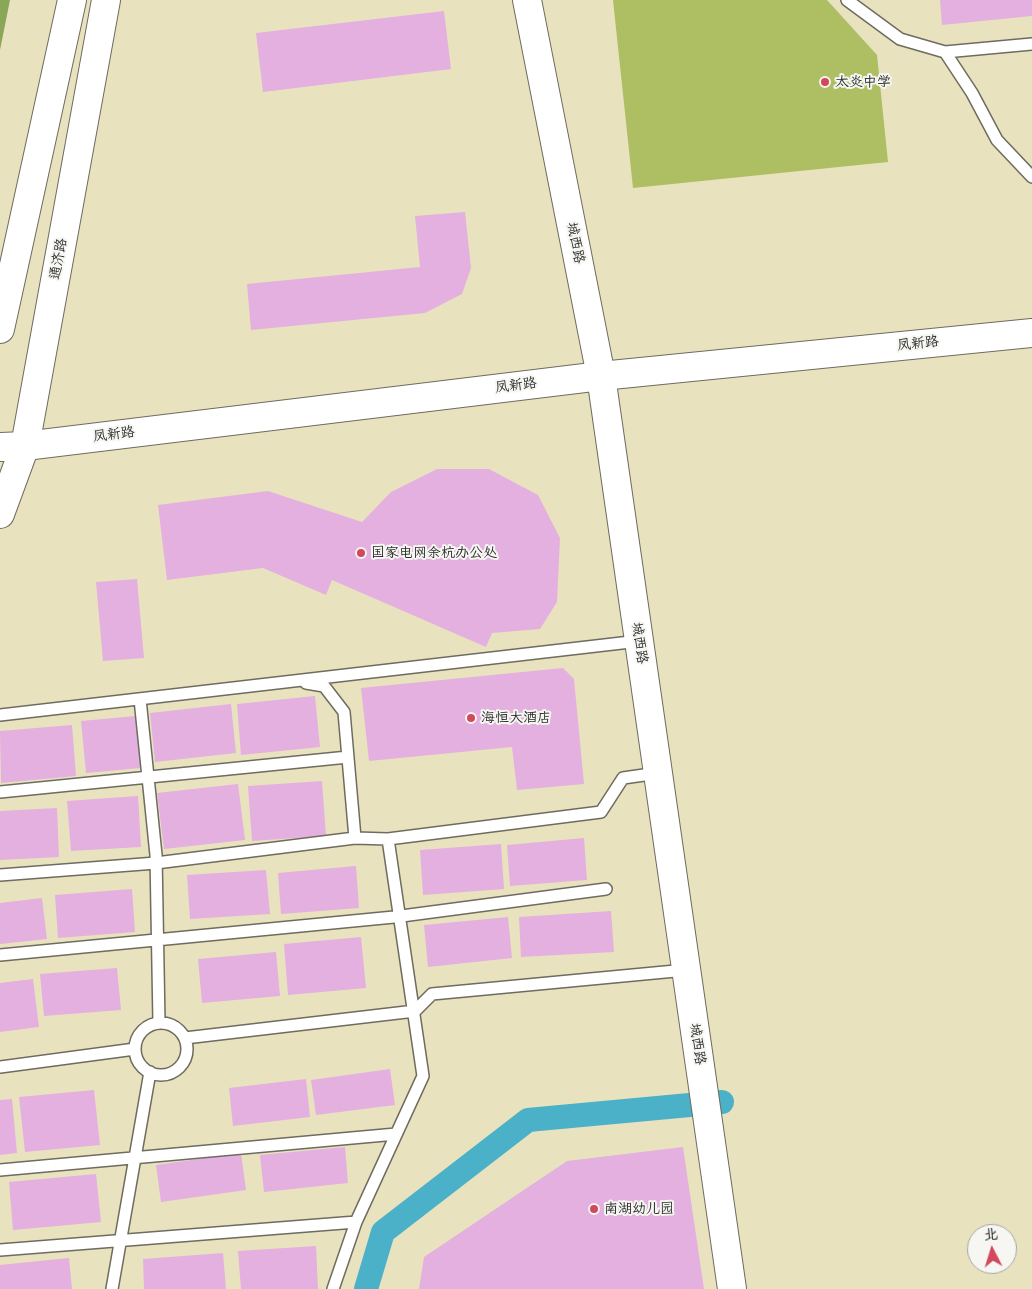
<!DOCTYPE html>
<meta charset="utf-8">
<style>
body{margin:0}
#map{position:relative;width:1032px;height:1289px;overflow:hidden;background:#e9e2bf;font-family:"Balsamiq Sans","LXGW WenKai TC",sans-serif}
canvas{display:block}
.north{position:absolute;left:967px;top:1224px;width:50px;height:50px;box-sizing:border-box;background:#f6f6f2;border:1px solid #a5a5a2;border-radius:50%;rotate:355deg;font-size:14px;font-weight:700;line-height:20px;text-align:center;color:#2b2b2b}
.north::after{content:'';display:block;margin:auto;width:18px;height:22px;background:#d1495b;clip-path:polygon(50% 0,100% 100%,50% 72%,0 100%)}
</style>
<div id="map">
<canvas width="1032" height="1289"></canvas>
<div class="north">北</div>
</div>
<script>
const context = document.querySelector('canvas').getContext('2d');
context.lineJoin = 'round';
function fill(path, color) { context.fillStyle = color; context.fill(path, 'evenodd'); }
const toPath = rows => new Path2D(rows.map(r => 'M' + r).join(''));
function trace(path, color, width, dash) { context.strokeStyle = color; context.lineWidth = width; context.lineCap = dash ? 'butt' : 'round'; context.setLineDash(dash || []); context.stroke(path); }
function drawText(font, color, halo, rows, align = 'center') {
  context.font = font + ' "Balsamiq Sans","LXGW WenKai TC",sans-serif'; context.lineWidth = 4; context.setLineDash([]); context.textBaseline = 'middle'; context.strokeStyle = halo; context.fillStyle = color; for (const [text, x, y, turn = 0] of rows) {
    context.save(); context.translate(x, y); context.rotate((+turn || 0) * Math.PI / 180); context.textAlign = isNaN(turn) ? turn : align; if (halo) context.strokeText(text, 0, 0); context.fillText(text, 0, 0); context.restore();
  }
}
fill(toPath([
 [613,0,827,0,877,55,888,162,633,188]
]), '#adbf62');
fill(toPath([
 [0,0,10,0,0,50]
]), '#8aa658');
trace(toPath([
 [366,1289,383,1232,528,1120,722,1102]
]), '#4ab1c8', 24);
fill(toPath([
 [940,0,1032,0,1032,16,942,25],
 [444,11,451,69,263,92,256,33],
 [465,212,471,268,462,294,425,313,251,330,247,284,420,267,415,216],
 [437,469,489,469,538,495,560,538,557,602,540,629,492,633,486,647,332,580,326,595,263,568,167,580,158,505,268,491,362,522,391,492],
 [137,579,144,658,103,661,96,582],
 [563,668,574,679,584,784,517,790,512,747,369,761,361,688],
 [315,696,320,747,241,755,237,704],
 [231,704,236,753,155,762,150,713],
 [136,716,141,768,86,773,81,721],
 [72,725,76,776,1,783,0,731],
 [322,781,326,836,252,841,248,786],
 [238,784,245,840,164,849,157,793],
 [138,796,141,847,71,851,67,801],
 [57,808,59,857,0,860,0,811],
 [584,838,587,880,510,886,507,845],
 [501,844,504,889,423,895,420,850],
 [356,866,359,908,281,914,278,873],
 [266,870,270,914,190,919,187,875],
 [132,889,135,932,58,938,55,895],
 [42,898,47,939,0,944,0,903],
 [611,911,614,952,521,957,519,917],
 [508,917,512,958,428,967,424,925],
 [361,937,366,988,288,995,284,944],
 [276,952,280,996,202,1003,198,959],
 [117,968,121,1010,44,1016,40,974],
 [33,979,39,1027,0,1032,0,983],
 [390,1069,395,1105,316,1115,311,1080],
 [306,1079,310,1117,233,1126,229,1088],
 [94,1090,100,1145,25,1152,19,1097],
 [12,1099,17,1153,0,1155,0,1100],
 [345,1147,348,1183,264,1192,260,1155],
 [683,1147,704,1289,419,1289,424,1257,567,1161],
 [241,1153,246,1190,161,1202,156,1165],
 [96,1174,101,1222,13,1230,9,1182],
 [316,1246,318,1289,241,1289,238,1251],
 [223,1253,226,1289,144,1289,143,1259],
 [69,1258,72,1289,0,1289,0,1265]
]), '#e4b0df');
const service = toPath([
 [847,0,900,39,945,52,972,93,997,140,1032,177],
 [945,52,1032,44],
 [306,683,324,686,344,712,355,838],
 [140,699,156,855,159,1023],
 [0,715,639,641],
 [0,792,348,757],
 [0,875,156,863,355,838,388,839,601,812,623,778,658,773],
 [0,955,394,917,606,889],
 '135 1049a26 26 0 1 1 52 0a26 26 0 1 1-52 0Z',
 [185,1038,415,1011,432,994,686,970],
 [0,1067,135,1049],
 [0,1170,396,1134],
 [0,1250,356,1222],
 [112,1289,150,1072],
 [333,1289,356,1222,423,1076,388,839]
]);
const tertiary = toPath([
 [527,0,601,376,732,1289]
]);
const secondary = toPath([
 [0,329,72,0],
 [0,447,25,446,601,376,1032,333],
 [0,514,25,446,106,0]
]);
trace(service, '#6e6b5f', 14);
trace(tertiary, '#6e6b5f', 30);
trace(secondary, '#6e6b5f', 30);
trace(service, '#fff', 11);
trace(tertiary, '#fff', 28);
trace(secondary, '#fff', 28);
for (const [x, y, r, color] of [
 [825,82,5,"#d1495b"],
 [361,553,5,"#d1495b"],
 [471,718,5,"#d1495b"],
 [594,1209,5,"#d1495b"]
]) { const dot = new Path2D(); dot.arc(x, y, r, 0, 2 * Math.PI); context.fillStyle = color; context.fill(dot); trace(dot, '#f6f6f2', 2); }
drawText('14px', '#2b2b2b', '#f6f6f2', [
 ["太炎中学",835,82],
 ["国家电网余杭办公处",371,553],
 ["海恒大酒店",481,718],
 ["南湖幼儿园",604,1209]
], 'left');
drawText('14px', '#2b2b2b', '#f6f6f2', [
 ["城西路",575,243,79],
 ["通济路",59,259,-80],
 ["凤新路",918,344,-6],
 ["凤新路",516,386,-7],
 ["凤新路",114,435,-7],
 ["城西路",639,643,82],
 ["城西路",697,1044,82]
]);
</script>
